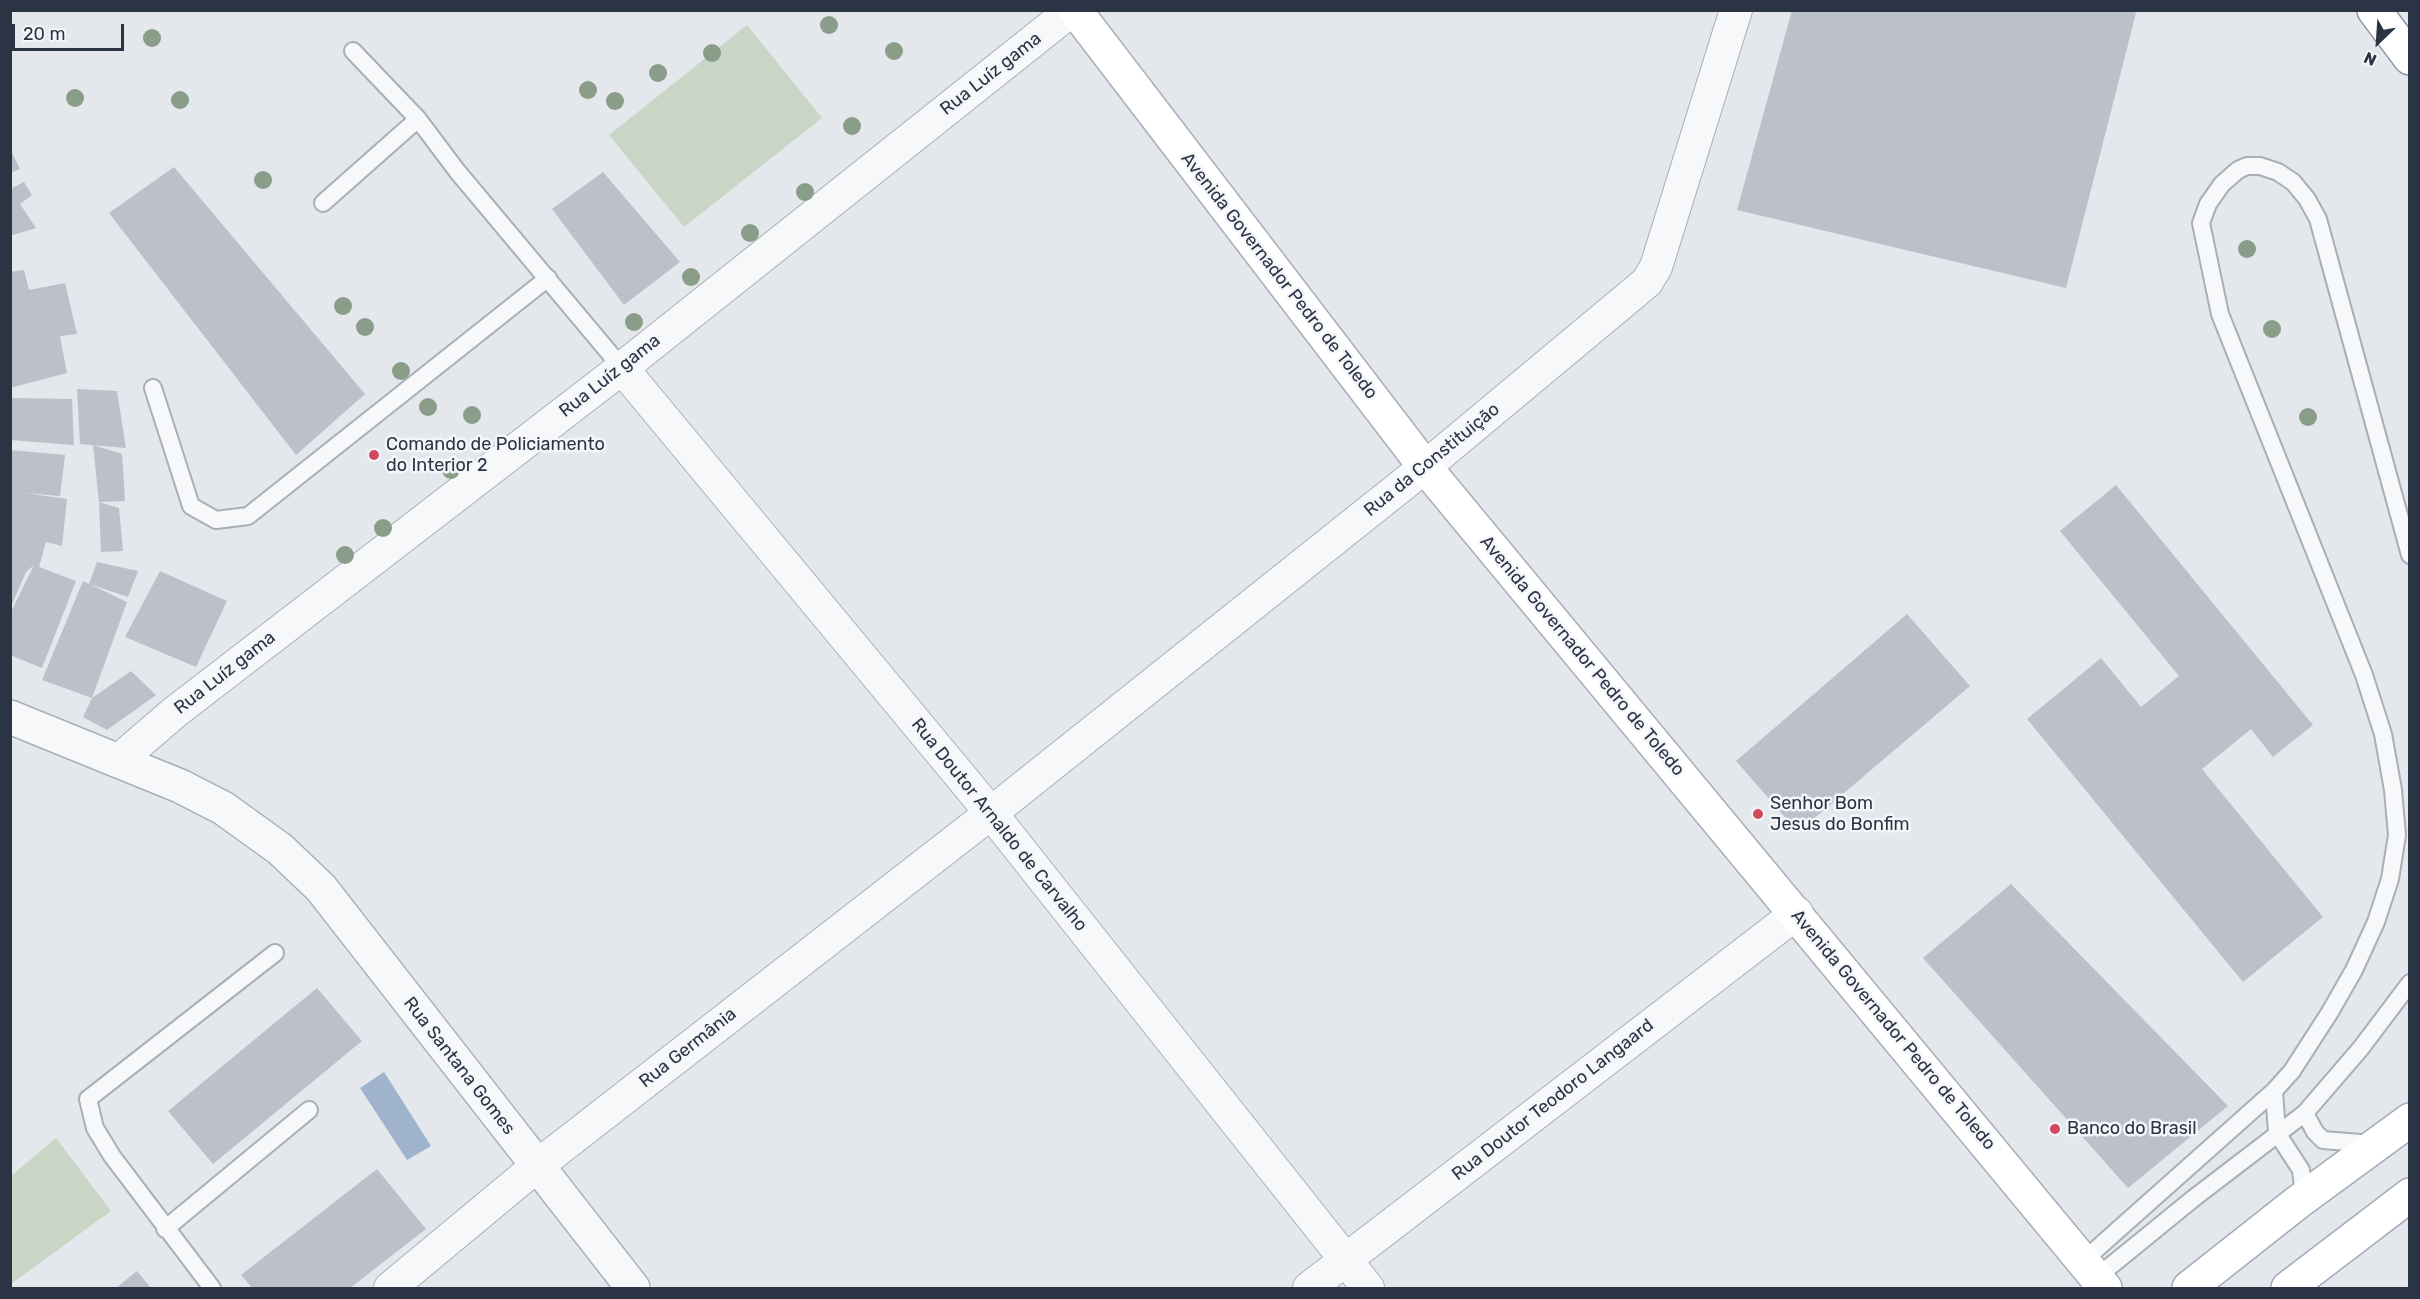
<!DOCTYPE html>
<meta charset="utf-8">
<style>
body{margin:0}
#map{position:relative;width:2420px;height:1299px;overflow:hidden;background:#e4e7ec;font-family:Rubik,sans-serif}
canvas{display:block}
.frame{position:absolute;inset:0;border:12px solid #2b3445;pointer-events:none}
.north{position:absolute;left:2348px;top:12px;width:60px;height:60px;-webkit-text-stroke:4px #f4f6f9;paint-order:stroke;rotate:205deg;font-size:16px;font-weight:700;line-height:24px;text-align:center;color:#2b3445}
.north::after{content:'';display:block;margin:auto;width:21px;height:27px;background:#2b3445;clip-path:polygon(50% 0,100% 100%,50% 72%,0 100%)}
.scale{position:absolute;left:12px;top:24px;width:112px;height:27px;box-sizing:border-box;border:3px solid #2b3445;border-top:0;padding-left:8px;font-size:18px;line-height:21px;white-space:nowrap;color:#2b3445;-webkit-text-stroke:4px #f4f6f9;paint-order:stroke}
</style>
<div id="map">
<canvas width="2420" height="1299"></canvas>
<div class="frame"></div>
<div class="north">N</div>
<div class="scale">20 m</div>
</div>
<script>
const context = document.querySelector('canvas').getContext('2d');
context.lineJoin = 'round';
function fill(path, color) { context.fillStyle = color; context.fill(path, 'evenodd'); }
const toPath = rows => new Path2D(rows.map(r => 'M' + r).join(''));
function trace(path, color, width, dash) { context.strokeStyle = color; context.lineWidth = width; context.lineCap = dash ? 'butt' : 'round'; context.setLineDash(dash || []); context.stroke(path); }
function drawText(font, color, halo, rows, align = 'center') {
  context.font = font + ' Rubik,sans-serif'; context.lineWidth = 5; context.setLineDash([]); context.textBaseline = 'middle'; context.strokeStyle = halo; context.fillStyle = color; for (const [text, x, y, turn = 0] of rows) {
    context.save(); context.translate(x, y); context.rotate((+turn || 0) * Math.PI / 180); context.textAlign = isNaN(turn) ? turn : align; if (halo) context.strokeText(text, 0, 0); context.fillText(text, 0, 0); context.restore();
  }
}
fill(toPath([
 [747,25,822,118,684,227,609,135],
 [56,1138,111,1211,11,1284,11,1176]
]), '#c9d6c5');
fill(toPath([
 [384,1072,431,1146,407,1160,360,1088]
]), '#9fb4cc');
fill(toPath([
 [1792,10,2125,10,2136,13,2066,288,1737,210],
 [10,149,20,169,10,173],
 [174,167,365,394,296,455,109,213],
 [603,172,680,262,624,305,552,209],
 [24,182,32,195,20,204,36,228,10,236,10,189],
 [24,270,29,290,65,283,77,334,60,336,67,373,10,388,10,272],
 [77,389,117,391,126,448,80,444],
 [10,398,72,399,74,445,10,440],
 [93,445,122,454,125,501,99,502,119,508,123,551,101,552,99,502],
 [10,450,65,455,60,496,25,493,67,499,62,546,46,542,39,567,76,581,42,668,10,655,10,614,34,565,26,572,10,609],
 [2116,485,2313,725,2273,757,2251,729,2202,769,2323,917,2243,982,2027,719,2101,658,2141,707,2179,676,2060,531],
 [97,562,138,571,128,597,89,584],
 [160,571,227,601,196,667,125,637],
 [83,581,127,602,92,698,131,671,156,695,107,730,83,717,92,698,42,680],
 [1907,614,1970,686,1798,832,1736,761],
 [2011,884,2228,1106,2128,1188,1923,958],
 [317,988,362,1041,213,1164,168,1111],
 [377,1169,426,1229,350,1288,252,1288,241,1275],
 [137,1271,151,1288,116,1288]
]), '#bbc0ca');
const service = toPath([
 [353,51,418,119,457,171,622,368],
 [323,203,418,119],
 [153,388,191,506,216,520,248,516,548,278],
 [2274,1091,2277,1133,2301,1170,2303,1188,2299,1200],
 [2373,1144,2323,1140,2315,1132,2305,1113,2361,1048,2410,983],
 [165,1229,309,1110],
 [2083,1261,2274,1091,2292,1071,2330,1012,2354,970,2376,922,2390,879,2397,835,2393,790,2383,734,2364,675,2220,314,2201,223,2208,204,2222,184,2238,170,2247,166,2260,166,2278,172,2293,182,2307,199,2318,219,2410,555],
 [2097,1277,2194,1198,2305,1113],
 [212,1288,112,1156,95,1128,88,1099,275,953]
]);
const minor = toPath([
 [622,368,991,813,1368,1288],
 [118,761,175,712,622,368,1072,10],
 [390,1288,537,1166,991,813,1425,467,1647,282,1656,267,1736,10],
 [1309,1288,1797,913]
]);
const tertiary = toPath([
 [10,717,180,786,223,808,280,849,321,888,633,1288]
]);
const secondary = toPath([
 [1075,10,1425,467,2105,1288]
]);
const primary = toPath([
 [2189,1288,2298,1202,2410,1120],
 [2288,1288,2410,1195]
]);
const trunk = toPath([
 [2374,10,2410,58]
]);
trace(service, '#a9aeb7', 20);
trace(minor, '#a9aeb7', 34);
trace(tertiary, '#a9aeb7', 36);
trace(secondary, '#a9aeb7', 36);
trace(primary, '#a3abb8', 36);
trace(trunk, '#8b94a3', 36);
trace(service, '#f7f8fa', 16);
trace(minor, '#f7f8fa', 32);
trace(tertiary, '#f7f8fa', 33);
trace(secondary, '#fff', 33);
trace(primary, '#fff', 33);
trace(trunk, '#fff', 33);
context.fillStyle = '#899d89';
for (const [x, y] of [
 [829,25],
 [152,38],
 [894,51],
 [712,53],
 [658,73],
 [588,90],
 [75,98],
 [180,100],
 [615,101],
 [852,126],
 [263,180],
 [805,192],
 [750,233],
 [2247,249],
 [691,277],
 [343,306],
 [634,322],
 [365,327],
 [2272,329],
 [401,371],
 [428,407],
 [472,415],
 [2308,417],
 [451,470],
 [383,528],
 [345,555]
]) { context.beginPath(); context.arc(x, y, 9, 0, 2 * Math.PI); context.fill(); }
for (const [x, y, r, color] of [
 [374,455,6,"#d1495b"],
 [1758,814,6,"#d1495b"],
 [2055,1129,6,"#d1495b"]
]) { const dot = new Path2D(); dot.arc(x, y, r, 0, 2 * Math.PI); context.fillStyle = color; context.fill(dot); trace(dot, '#f4f6f9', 2); }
drawText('18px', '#2b3445', '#f4f6f9', [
 ["Rua Luíz gama",991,74,-38],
 ["Avenida Governador Pedro de Toledo",1279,276,52],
 ["Rua Luíz gama",610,376,-38],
 ["Rua da Constituição",1432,460,-39],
 ["Avenida Governador Pedro de Toledo",1582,656,50],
 ["Rua Luíz gama",225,673,-38],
 ["Rua Doutor Arnaldo de Carvalho",999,825,51],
 ["Avenida Governador Pedro de Toledo",1893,1030,50],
 ["Rua Germânia",688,1048,-38],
 ["Rua Santana Gomes",459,1066,52],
 ["Rua Doutor Teodoro Langaard",1553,1100,-38]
]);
drawText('18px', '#2b3445', '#f4f6f9', [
 ["Comando de Policiamento",386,445],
 ["do Interior 2",386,466],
 ["Senhor Bom",1770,804],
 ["Jesus do Bonfim",1770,825],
 ["Banco do Brasil",2067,1129]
], 'left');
</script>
